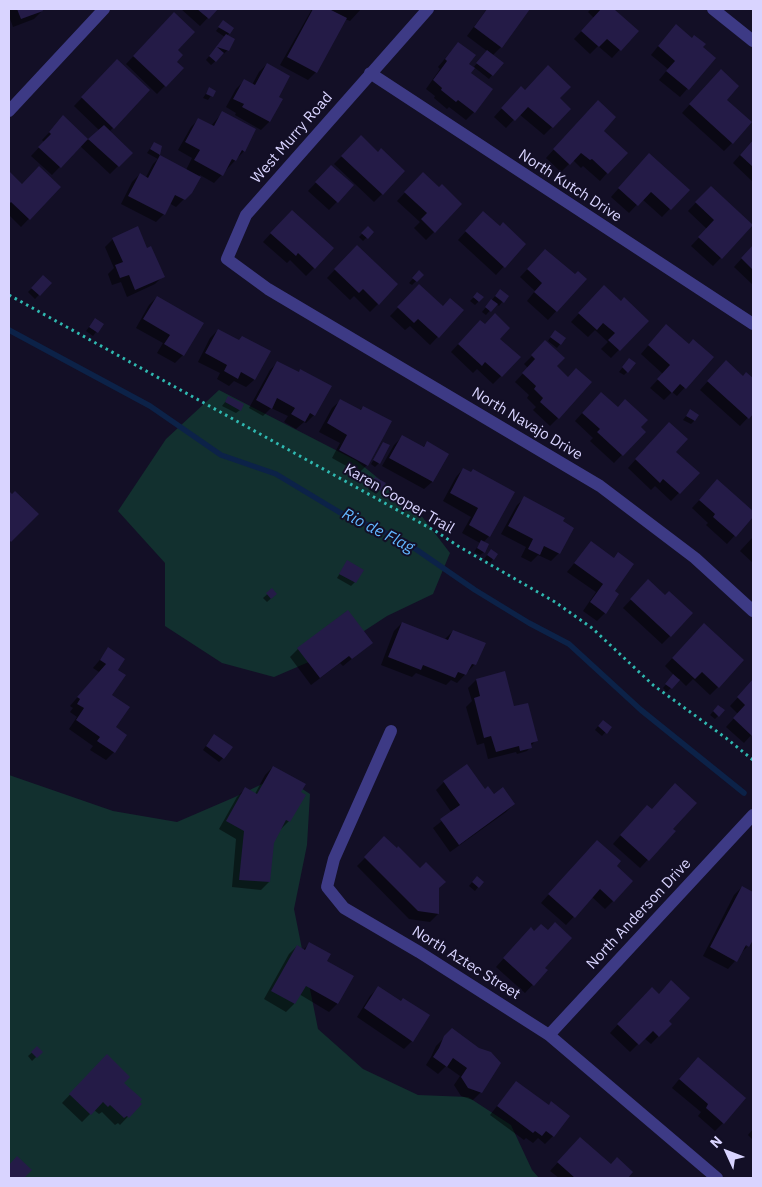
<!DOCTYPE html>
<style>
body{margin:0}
#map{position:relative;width:762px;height:1187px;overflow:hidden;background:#130f26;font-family:"IBM Plex Sans",sans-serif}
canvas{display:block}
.frame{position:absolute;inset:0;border:10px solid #d9d4ff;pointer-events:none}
.north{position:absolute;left:702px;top:1127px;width:50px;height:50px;-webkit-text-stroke:4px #130f26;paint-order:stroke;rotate:313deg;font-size:14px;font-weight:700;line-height:20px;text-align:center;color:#d9d4ff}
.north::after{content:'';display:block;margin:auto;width:18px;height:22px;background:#d9d4ff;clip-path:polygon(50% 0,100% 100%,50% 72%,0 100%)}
</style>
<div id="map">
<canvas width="762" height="1187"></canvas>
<div class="frame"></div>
<div class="north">N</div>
</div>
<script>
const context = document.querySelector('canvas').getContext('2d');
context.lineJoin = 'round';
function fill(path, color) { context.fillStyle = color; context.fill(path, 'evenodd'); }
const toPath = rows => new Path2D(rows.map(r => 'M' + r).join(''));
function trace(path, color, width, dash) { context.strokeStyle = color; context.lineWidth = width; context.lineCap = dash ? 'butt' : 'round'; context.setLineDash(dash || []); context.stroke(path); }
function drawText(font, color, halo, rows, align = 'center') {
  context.font = font + ' "IBM Plex Sans",sans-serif'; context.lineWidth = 4; context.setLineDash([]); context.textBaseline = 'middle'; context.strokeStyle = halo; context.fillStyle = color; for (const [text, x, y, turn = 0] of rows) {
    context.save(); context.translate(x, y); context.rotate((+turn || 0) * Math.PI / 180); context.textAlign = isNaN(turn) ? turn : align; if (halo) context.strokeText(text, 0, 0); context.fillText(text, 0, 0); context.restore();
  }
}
fill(toPath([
 [219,390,357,461,417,510,450,553,433,594,387,616,332,652,274,677,222,663,165,626,165,563,118,511,166,439],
 [9,775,113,811,177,822,235,797,281,775,310,794,307,845,294,909,318,1029,363,1069,418,1095,468,1097,511,1125,532,1170,539,1178,9,1178]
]), '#12302f');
fill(toPath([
 [9,9,41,9,42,11,34,19,13,27,9,16],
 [181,9,216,9,200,26],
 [312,9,361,9,350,21,345,19,316,72,308,80,280,65],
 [487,9,529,9,501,47,492,56,492,75,489,79,474,67,469,73,474,112,466,120,449,107,447,109,434,98,435,96,426,89,440,69,438,67,458,43,468,64,473,68,487,51,467,36],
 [591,9,614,9,637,31,612,58,598,46,590,54,574,39,594,18,588,12],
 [174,14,176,50,176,62,182,68,157,94,126,64],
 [223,22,229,33,227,36,228,50,211,65,206,60,225,37,216,31],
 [668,34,701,47,714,58,680,97,659,80,668,69,651,55],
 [117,61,149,90,109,132,131,153,110,174,80,146,52,175,31,156,44,142,42,140,64,117,88,140,100,131,74,106],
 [267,64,277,97,269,122,261,130,235,115,236,113,226,107,236,89,244,81,252,85,259,72],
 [713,79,725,100,732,143,724,151,682,113],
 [209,89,214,91,208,100,203,98],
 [524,91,558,98,552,127,544,135,519,114,506,128,494,117,513,96],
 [590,110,602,131,607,173,600,181,583,166,581,168,573,160,561,172,546,158],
 [222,113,244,151,214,183,200,175,191,192,176,207,169,203,164,214,156,222,121,204,132,182,140,174,146,177,153,164,158,159,147,153,154,143,161,147,159,155,186,170,192,158,178,150,191,127,199,119,211,126],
 [361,137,382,194,374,202,334,164],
 [753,140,753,182,733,163],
 [641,163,688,190,662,217,642,199,629,213,611,197],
 [10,174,22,185,59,187,21,227,9,215],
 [323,175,352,186,329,210,308,191],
 [415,182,439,189,434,232,426,240,414,228,420,222,397,201],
 [703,195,752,225,713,266,691,246,707,229,688,211],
 [284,219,314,268,306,276,290,260,287,263,263,242],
 [476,220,499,227,524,244,496,275,458,240],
 [368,228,372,232,363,241,359,237],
 [113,239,146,250,163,276,155,284,127,297,121,282,112,285,108,274,114,268,105,247],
 [753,246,753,285,734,267],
 [349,255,378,304,370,312,354,296,350,300,327,278],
 [537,259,585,279,548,320,527,301,535,291,520,277],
 [419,272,422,275,412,285,409,283],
 [43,277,50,283,35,299,28,292],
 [419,286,442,307,462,311,430,345,410,326,405,330,390,316],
 [477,294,482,298,475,305,470,301],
 [496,295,507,296,499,306,496,303,486,315,482,312],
 [596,295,621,302,647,321,611,358,601,349,608,342,595,330,588,337,571,322],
 [157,297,183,355,175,363,157,353,163,343,136,328,149,305],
 [95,319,102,324,93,336,86,331],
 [472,329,499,339,501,376,493,384,477,369,473,373,451,352],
 [218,330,238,341,254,380,246,387,234,381,229,386,217,379,220,373,198,362,210,338],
 [658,334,712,357,677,396,672,392,664,400,650,388,663,374,641,354],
 [552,335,560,344,557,348,548,341],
 [538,350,558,418,550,426,533,410,536,407,527,398,529,395,515,382,528,368,524,364],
 [278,362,314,415,306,423,304,422,296,429,284,422,288,416,271,408,263,416,249,408,270,370],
 [626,363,627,372,624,375,619,372],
 [718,370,743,377,746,374,753,380,753,412,740,426,700,390],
 [229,397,240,410,236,413,222,406],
 [340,401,359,411,363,407,367,465,359,473,332,458,340,443,319,432,332,408],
 [593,401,644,432,614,463,590,441,593,438,575,421],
 [690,411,694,421,691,424,683,420],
 [661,431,675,452,698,473,671,501,655,486,651,490,628,468],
 [402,437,422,448,427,443,432,482,424,489,382,466,394,445],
 [384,444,379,463,375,467,371,464],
 [463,469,489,536,483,543,484,552,480,555,474,552,480,543,462,533,471,517,443,501,456,477],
 [375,479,380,490,376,494,368,489],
 [717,481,753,513,753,515,727,544,706,525,708,523,692,508],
 [9,493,37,514,9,543],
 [525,498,561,522,559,553,551,561,538,555,531,562,521,557,526,547,501,534,517,505],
 [753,537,753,563,740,551],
 [591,543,613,559,613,591,618,595,605,613,597,621,583,611,596,592,567,572],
 [488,554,493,559,490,563,484,559],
 [347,562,355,582,351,586,337,578],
 [641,589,670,636,662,644,623,608],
 [272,590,276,594,267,602,263,598],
 [347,611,371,643,343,666,340,663,311,685,290,657,298,649],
 [402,623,445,639,453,631,475,664,457,683,451,680,446,685,416,673,412,677,381,665,394,631],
 [696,632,718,687,710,695,693,679,686,686,679,679,667,692,663,688,674,675,665,666],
 [109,649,114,727,125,735,114,752,106,760,90,750,93,746,69,729,77,717,70,712,73,708,70,706,99,672,93,668],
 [476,680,514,708,536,740,527,751,517,754,516,752,488,759,484,743,477,745,466,707,472,701,468,688],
 [753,681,753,733,744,743,726,727,738,714,730,706],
 [718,706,723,711,715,719,710,715],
 [599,725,610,727,602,736,595,730],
 [210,740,223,758,219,762,203,750],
 [273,767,300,793,289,821,281,829,280,829,272,843,269,882,261,890,232,887,236,839,219,829,237,797,245,789,255,794,265,775],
 [444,782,485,790,514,804,506,812,450,852,433,828,452,813,436,790],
 [639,814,674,831,640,868,613,844],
 [385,838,438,888,438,914,430,922,409,919,357,866],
 [589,849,613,901,605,909,592,897,566,925,541,903],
 [473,881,478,887,475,891,469,886],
 [742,887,753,893,753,937,748,947,748,944,740,943,747,947,740,954,735,961,728,969,703,956,734,895],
 [534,932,543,968,546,970,525,993,496,967,523,937],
 [310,943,325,961,352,977,337,1004,329,1012,299,994,294,1004,286,1012,264,999,289,954,297,946,303,950],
 [378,988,412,1041,404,1049,357,1017,370,996],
 [644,996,670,1024,651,1044,644,1038,630,1052,610,1033],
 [452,1030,481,1092,473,1100,461,1096,454,1085,460,1076,446,1066,438,1074,426,1065,431,1057,436,1046],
 [37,1048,41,1052,32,1061,28,1056],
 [99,1064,123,1083,140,1104,120,1125,118,1123,115,1125,102,1112,99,1114,94,1110,82,1122,62,1103],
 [690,1066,723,1123,715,1131,698,1116,701,1112,672,1088],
 [516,1082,548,1106,553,1136,545,1144,538,1138,533,1143,526,1138,524,1140,490,1115],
 [753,1129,753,1140,748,1135],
 [572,1147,610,1166,632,1172,626,1178,559,1178,550,1171]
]), '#0007');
trace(toPath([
 [9,330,150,406,221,455,276,474,339,512,404,541,475,590,529,623,569,644,641,710,744,793]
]), '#0c2248', 5.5);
fill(toPath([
 [17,9,42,9,43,11,21,19],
 [197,9,218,9,209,19],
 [313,9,329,9,347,18,317,73,287,57],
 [487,9,530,9,502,48,474,27],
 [601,9,614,9,639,31,621,51,607,39,599,47,581,31],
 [174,12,195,32,178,50,183,55,177,62,184,68,166,87,133,56],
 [223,20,234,28,230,34,218,27],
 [676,24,692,38,694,35,706,44,703,47,716,58,689,90,666,71,675,61,658,46],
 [226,34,235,39,229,51,217,47,224,53,216,62,209,56],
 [458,42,476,55,469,64,475,68,471,73,493,89,475,113,458,100,456,102,441,90,442,88,433,80,447,61,445,59],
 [487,50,504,63,493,76,476,63],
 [117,59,150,90,114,129,81,97],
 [267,63,290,76,279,97,283,99,270,122,242,107,244,104,233,99,244,79,255,85],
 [548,65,571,87,560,98,571,109,553,128,528,107,515,121,501,108,521,86,525,90],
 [721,69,739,86,727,100,752,122,733,144,689,104],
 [209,87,216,91,213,97,206,94],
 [598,100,616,117,604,131,628,153,608,174,592,159,590,160,581,153,570,165,553,149],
 [222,111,256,129,245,152,242,150,236,161,232,159,223,176,194,160,200,150,185,142,198,118,214,126],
 [63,115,88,139,61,168,38,147,51,134,49,132],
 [104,125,133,153,119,167,88,139],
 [361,135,378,152,381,148,405,171,383,195,341,156],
 [753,140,753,167,740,155],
 [154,142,162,146,160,155,150,149],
 [649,153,690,190,671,210,651,192,638,206,618,188],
 [160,155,201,177,192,193,185,200,175,195,165,215,128,196,140,173,148,178],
 [331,165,354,185,338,203,315,182],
 [39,166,61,187,30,220,11,202,9,204,9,173,10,172,22,184],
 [423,172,439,187,442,184,462,204,435,233,421,219,427,213,404,192],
 [711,186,753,225,722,259,698,237,714,220,695,202],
 [292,210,334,248,315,269,298,253,296,256,270,233],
 [483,211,500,226,503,222,526,244,505,268,465,231],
 [138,226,147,248,151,246,165,277,135,290,129,275,120,278,115,265,123,262,112,238],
 [368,226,374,232,368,239,361,233],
 [357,245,398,284,379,305,363,289,359,293,334,269],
 [753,245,753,270,741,258],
 [545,249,575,274,578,271,587,279,557,312,534,292,542,283,527,269],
 [419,270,424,275,417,282,412,278],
 [43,275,52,283,40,296,31,288],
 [419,284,443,306,450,298,464,310,439,338,418,319,414,323,397,307],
 [604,285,621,301,624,297,649,321,620,351,608,340,615,333,603,323,597,330,578,313],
 [500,289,509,296,504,303,495,296],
 [477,292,484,297,479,302,473,297],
 [157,296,204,323,184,356,164,344,170,335,143,319],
 [491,299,498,304,491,312,485,307],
 [495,313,510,328,500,339,521,357,502,377,485,362,482,366,458,344,480,320,485,324],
 [95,318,104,324,98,333,89,327],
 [666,324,689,344,693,339,714,357,686,389,680,384,672,393,657,379,670,365,648,345],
 [218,329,239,340,242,336,271,351,255,380,241,372,238,379,224,371,227,365,205,353],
 [555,330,566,338,561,345,550,337],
 [545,340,565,358,557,366,568,377,576,368,592,382,559,419,540,402,543,398,534,389,536,386,522,373,535,359,531,355],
 [629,358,636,363,628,373,622,367],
 [726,360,743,376,746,372,753,378,753,414,749,419,707,381],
 [277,361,299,372,300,369,332,386,315,416,310,413,305,422,291,414,295,408,277,398,272,409,256,400],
 [601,392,618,407,625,399,648,420,641,427,646,432,623,456,597,432,600,429,582,413],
 [228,396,244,404,241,411,225,402],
 [340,399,361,410,363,406,392,421,368,466,339,450,347,435,327,423],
 [690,409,699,415,695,421,686,416],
 [669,422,688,439,676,452,700,473,680,494,663,479,660,483,635,459],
 [402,435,424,447,427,441,449,454,433,482,389,458],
 [383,442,390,445,380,464,373,460],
 [463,468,471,472,473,469,515,492,490,537,469,525,478,508,450,493],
 [375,477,386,483,381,491,371,485],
 [717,479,753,511,753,517,736,537,713,517,715,514,699,500],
 [9,491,12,494,15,491,39,514,11,542,9,540],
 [524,496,565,518,563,521,574,528,560,554,544,546,540,555,528,549,533,539,508,526],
 [481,540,489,544,485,553,477,548],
 [591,541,614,558,618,552,634,564,615,591,619,594,606,614,590,602,603,584,574,563],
 [491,549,498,554,494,560,487,555],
 [347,560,364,570,356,583,339,574],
 [648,579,665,595,669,591,693,613,671,637,630,599],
 [272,588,277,594,271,599,266,593],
 [348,610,373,643,352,659,349,656,320,678,297,648],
 [402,622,448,640,453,630,486,643,476,665,472,664,466,675,458,672,455,678,423,665,421,670,388,657],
 [704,623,744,660,719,688,702,672,695,679,672,658],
 [108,647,125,659,118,670,126,675,112,695,130,707,116,727,127,735,115,753,97,741,100,737,76,720,84,708,77,704,80,699,77,697,106,664,100,660],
 [505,671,514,706,528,703,538,741,531,743,532,748,520,751,519,746,496,752,491,736,484,738,474,698,480,696,476,679],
 [673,674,680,680,672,689,665,684],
 [753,679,753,735,752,736,733,718,745,705,737,697],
 [718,705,725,710,719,717,713,711],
 [603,720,612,727,607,734,598,726],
 [214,734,233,747,224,759,206,746],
 [467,764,485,789,488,786,494,794,503,787,515,804,459,845,440,819,460,805,443,781],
 [273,766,306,784,301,792,306,795,290,822,286,820,274,843,270,882,239,880,244,831,226,821,245,787,257,794],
 [675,783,697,803,673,829,676,831,649,861,620,835,647,805,652,809],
 [384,836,397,848,398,846,420,868,426,862,446,882,439,888,439,914,418,911,364,857],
 [597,840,621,861,617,866,633,881,614,902,600,889,575,918,548,894],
 [477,876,484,882,479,888,472,882],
 [742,886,753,892,753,940,749,947,746,945,737,962,710,947],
 [555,922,572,938,545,968,548,970,534,986,503,958,531,927,534,931,541,924,548,930],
 [309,942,331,954,327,961,354,976,338,1004,306,986,295,1004,271,991,297,945,305,950],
 [671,980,690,998,669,1021,672,1024,659,1037,653,1031,639,1045,617,1024,652,987,659,994],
 [378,986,401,1001,403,998,430,1015,413,1042,364,1008],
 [452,1028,479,1048,491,1052,501,1063,482,1093,468,1088,461,1077,467,1068,453,1058,447,1067,433,1057,439,1048,444,1036],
 [37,1046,43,1052,37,1058,31,1052],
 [107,1054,130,1077,124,1083,142,1099,140,1102,142,1104,129,1118,127,1116,124,1118,110,1105,108,1107,103,1102,91,1115,69,1094],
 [698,1057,746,1098,724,1124,706,1108,708,1104,679,1079],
 [516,1081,549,1105,551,1101,570,1116,554,1137,546,1131,542,1136,535,1131,533,1133,497,1106],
 [580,1137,611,1164,617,1157,633,1172,628,1178,575,1178,557,1162],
 [17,1156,32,1170,24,1178,9,1178,9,1165]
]), '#241b47');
trace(toPath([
 [9,295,437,532,458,546,555,602,592,628,653,685,726,738,753,760]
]), '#2fb8b0', 3, [2.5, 4]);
trace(toPath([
 [428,9,246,215,227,259,268,289,600,486,695,558,753,611],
 [713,9,753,41],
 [370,73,753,324],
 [9,111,104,9],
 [391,731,334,859,327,887,344,908,419,952,549,1035,717,1178],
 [549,1035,753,815]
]), '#3d3a85', 12);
drawText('15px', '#d9d4ff', '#130f26', [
 ["West Murry Road",292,138,-49],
 ["North Kutch Drive",570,186,33],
 ["North Navajo Drive",527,424,31],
 ["Karen Cooper Trail",399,499,30],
 ["North Anderson Drive",639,914,-47],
 ["North Aztec Street",466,963,32]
]);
drawText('italic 16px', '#62b6ff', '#130f26', [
 ["Rio de Flag",378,531,27]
]);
</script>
